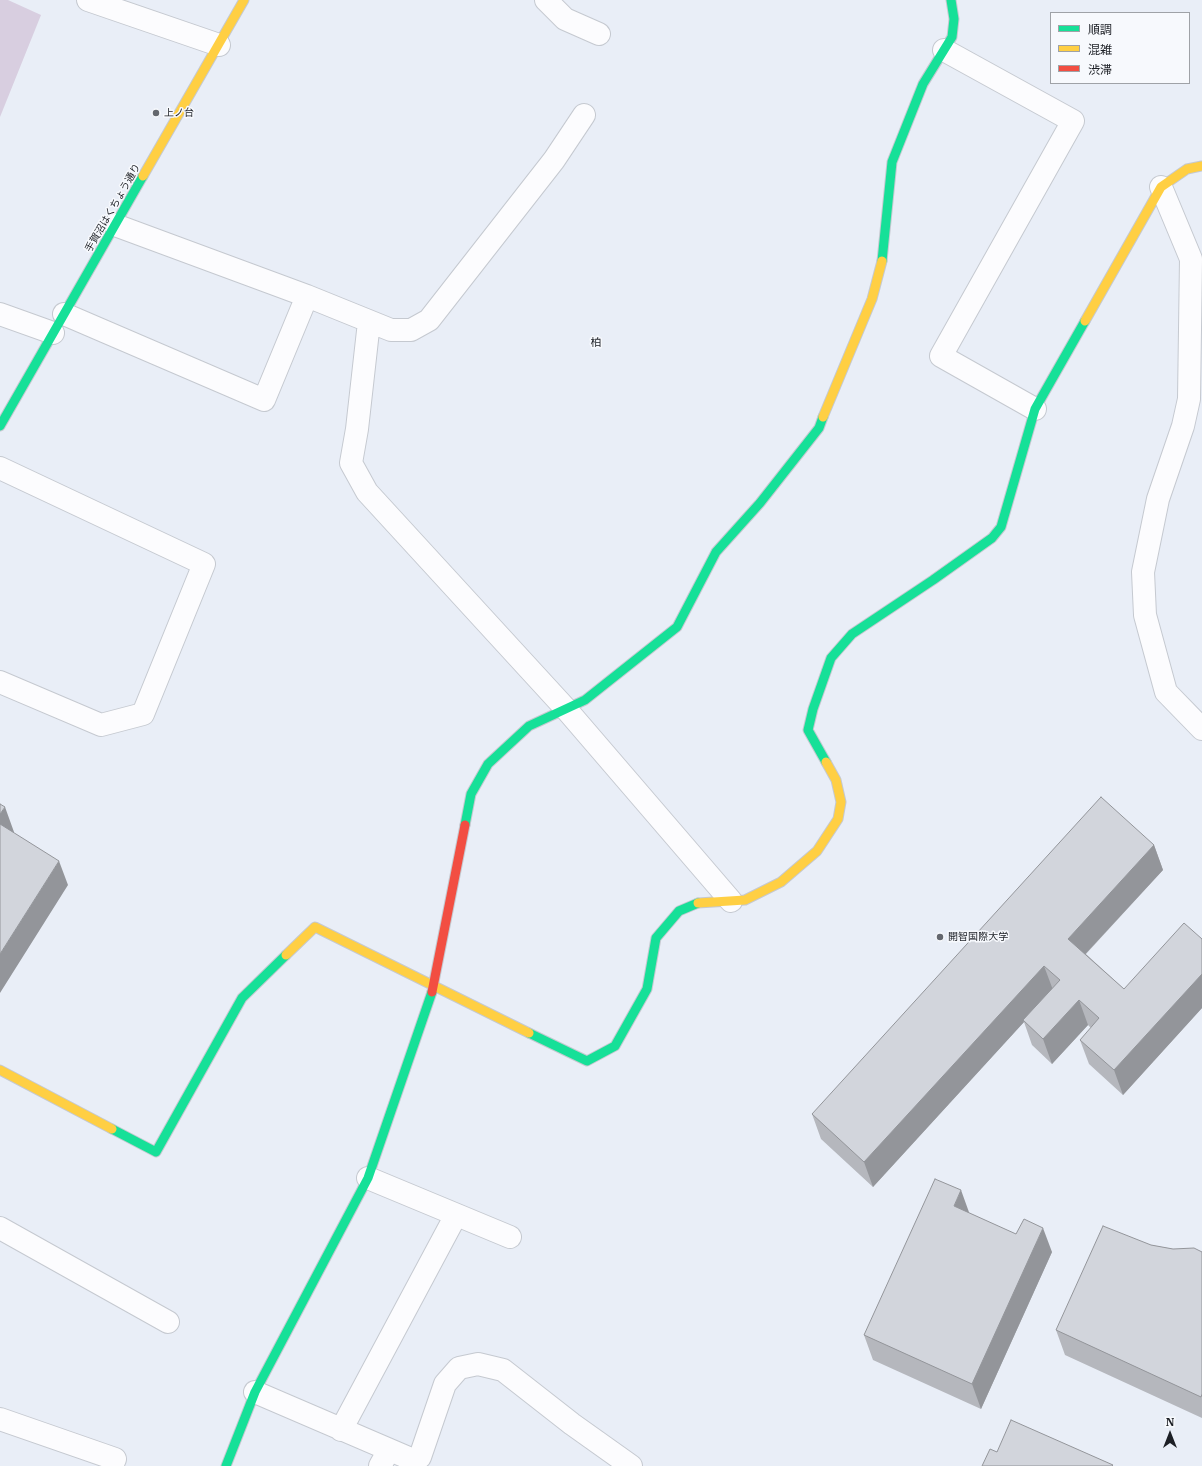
<!DOCTYPE html>
<meta charset="utf-8">
<style>
body{margin:0}
#map{position:relative;width:1202px;height:1466px;overflow:hidden;background:#e9eef7;font-family:"IBM Plex Serif","Noto Sans JP",serif}
canvas{display:block}
.legend{position:absolute;left:1050px;top:12px;width:140px;height:72px;box-sizing:border-box;background:#f7f9fd;border:1px solid #9fa2a7;margin:0;padding:5px 7px;list-style:none;font-size:12px;color:#1c1f25}
.legend li{display:flex;align-items:center;gap:8px;height:20px}
.legend b{width:20px;border:1px solid #9fa2a7}
.north{position:absolute;left:1150px;top:1414px;width:40px;height:40px;-webkit-text-stroke:3px #f7f9fd;paint-order:stroke;rotate:0deg;font-size:11px;font-weight:700;line-height:16px;text-align:center;color:#1c1f25}
.north::after{content:'';display:block;margin:auto;width:14px;height:18px;background:#1c1f25;clip-path:polygon(50% 0,100% 100%,50% 72%,0 100%)}
</style>
<div id="map">
<canvas width="1202" height="1466"></canvas>
<ul class="legend">
<li><b style="height:5px;background:#16e098"></b>順調</li>
<li><b style="height:5px;background:#ffcf43"></b>混雑</li>
<li><b style="height:5px;background:#f24e42"></b>渋滞</li>
</ul>
<div class="north">N</div>
</div>
<script>
const context = document.querySelector('canvas').getContext('2d');
context.lineJoin = 'round';
function fill(path, color) { context.fillStyle = color; context.fill(path, 'evenodd'); }
const toPath = rows => new Path2D(rows.map(r => 'M' + r).join(''));
function trace(path, color, width, dash) { context.strokeStyle = color; context.lineWidth = width; context.lineCap = dash ? 'butt' : 'round'; context.setLineDash(dash || []); context.stroke(path); }
function drawText(font, color, halo, rows, align = 'center') {
  context.font = font + ' "IBM Plex Serif","Noto Sans JP",serif'; context.lineWidth = 3; context.setLineDash([]); context.textBaseline = 'middle'; context.strokeStyle = halo; context.fillStyle = color; for (const [text, x, y, turn = 0] of rows) {
    context.save(); context.translate(x, y); context.rotate((+turn || 0) * Math.PI / 180); context.textAlign = isNaN(turn) ? turn : align; if (halo) context.strokeText(text, 0, 0); context.fillText(text, 0, 0); context.restore();
  }
}
fill(toPath([
 [0,0,8,0,41,15,0,117]
]), '#d8cee0');
const street = toPath([
 [88,0,219,45],
 [546,0,565,19,599,34],
 [944,50,1073,121,941,356,1035,409],
 [1161,187,1191,259,1189,399,1183,426,1158,499,1143,572,1145,615,1166,692,1202,729],
 [115,225,307,296,391,330,411,330,429,320,554,160,584,115],
 [0,314,53,333],
 [64,314,264,400,307,296],
 [369,322,357,429,351,463,367,492,566,709,731,901],
 [0,468,204,564,143,714,101,725,0,682],
 [368,1178,510,1237],
 [0,1228,168,1322],
 [255,1392,411,1459,420,1457,445,1384,459,1368,478,1364,503,1370,572,1424,631,1466],
 [0,1419,115,1459,112,1466],
 [341,1430,456,1215],
 [380,1466,389,1450]
]);
const fast = toPath([
 [882,261,892,162,923,84,952,37,954,19,951,0],
 [0,426,143,176],
 [826,762,808,730,813,709,831,658,852,634,933,580,992,538,1001,527,1035,409,1085,321],
 [465,825,471,794,488,764,529,726,585,700,677,627,716,552,760,503,819,428,823,417],
 [529,1033,587,1061,615,1046,647,989,656,938,679,911,698,903],
 [112,1129,156,1152,242,998,286,955],
 [226,1466,255,1392,368,1178,432,992]
]);
const slow = toPath([
 [143,176,244,0],
 [1085,321,1161,187,1187,169,1202,166],
 [823,417,872,299,882,261],
 [698,903,745,900,781,882,817,851,838,819,841,802,836,780,826,762],
 [286,955,315,927,529,1033],
 [0,1070,112,1129]
]);
const jam = toPath([
 [432,992,465,825]
]);
trace(street, '#c5c9d0', 24);
trace(fast, '#c5c9d0', 11);
trace(slow, '#c5c9d0', 11);
trace(jam, '#c5c9d0', 11);
trace(street, '#fcfcfe', 22);
trace(fast, '#16e098', 9);
trace(slow, '#ffcf43', 9);
trace(jam, '#f24e42', 9);
fill(toPath([
 [1154,845,1163,870,1086,954,1124,989,1202,939,1202,1008,1123,1095,1089,1064,1080,1040,1091,1028,1088,1025,1052,1064,1032,1045,1024,1022,873,1187,821,1139,812,1114],
 [969,1213,1052,1252,981,1409,873,1360,864,1335],
 [1151,1245,1173,1249,1202,1252,1202,1418,1065,1355,1056,1330]
]), '#b5b7bd');
fill(toPath([
 [5,807,14,832,4,846,0,834,0,814],
 [1154,845,1163,870,1077,963,1068,939],
 [59,861,68,885,0,993,0,954],
 [1044,966,1053,990,1023,1020,1024,1022,873,1187,864,1162],
 [1202,974,1202,1008,1123,1095,1114,1070],
 [1079,1000,1088,1025,1052,1064,1043,1039],
 [961,1190,970,1215,954,1206],
 [1043,1228,1052,1252,981,1409,972,1384]
]), '#93959a');
const building = toPath([
 [1101,797,1154,845,1068,939,1124,989,1184,923,1202,939,1202,974,1114,1070,1080,1040,1099,1018,1079,1000,1043,1039,1023,1020,1060,980,1044,966,864,1162,812,1114,1101,797],
 [0,804,5,807,0,814,0,804],
 [0,824,59,861,0,954,0,824],
 [935,1179,961,1190,954,1206,1016,1234,1024,1219,1043,1228,972,1384,864,1335,935,1179],
 [1103,1226,1151,1245,1173,1249,1194,1248,1202,1252,1202,1394,1201,1397,1056,1330,1103,1226],
 [1011,1420,1113,1465,1112,1466,982,1466,990,1449,997,1452,1011,1420]
]);
fill(building, '#d2d5dc');
trace(building, '#93959a', 1);
for (const [x, y, r, color] of [
 [156,113,4,"#64676e"],
 [940,937,4,"#64676e"]
]) { const dot = new Path2D(); dot.arc(x, y, r, 0, 2 * Math.PI); context.fillStyle = color; context.fill(dot); trace(dot, '#f7f9fd', 1.5); }
drawText('10px', '#1c1f25', '#f7f9fd', [
 ["上ノ台",164,113],
 ["開智国際大学",948,937]
], 'left');
drawText('10px', '#1c1f25', '#f7f9fd', [
 ["手賀沼はくちょう通り",113,208,-60]
]);
drawText('11px', '#1c1f25', '#f7f9fd', [
 ["柏",596,343]
]);
</script>
